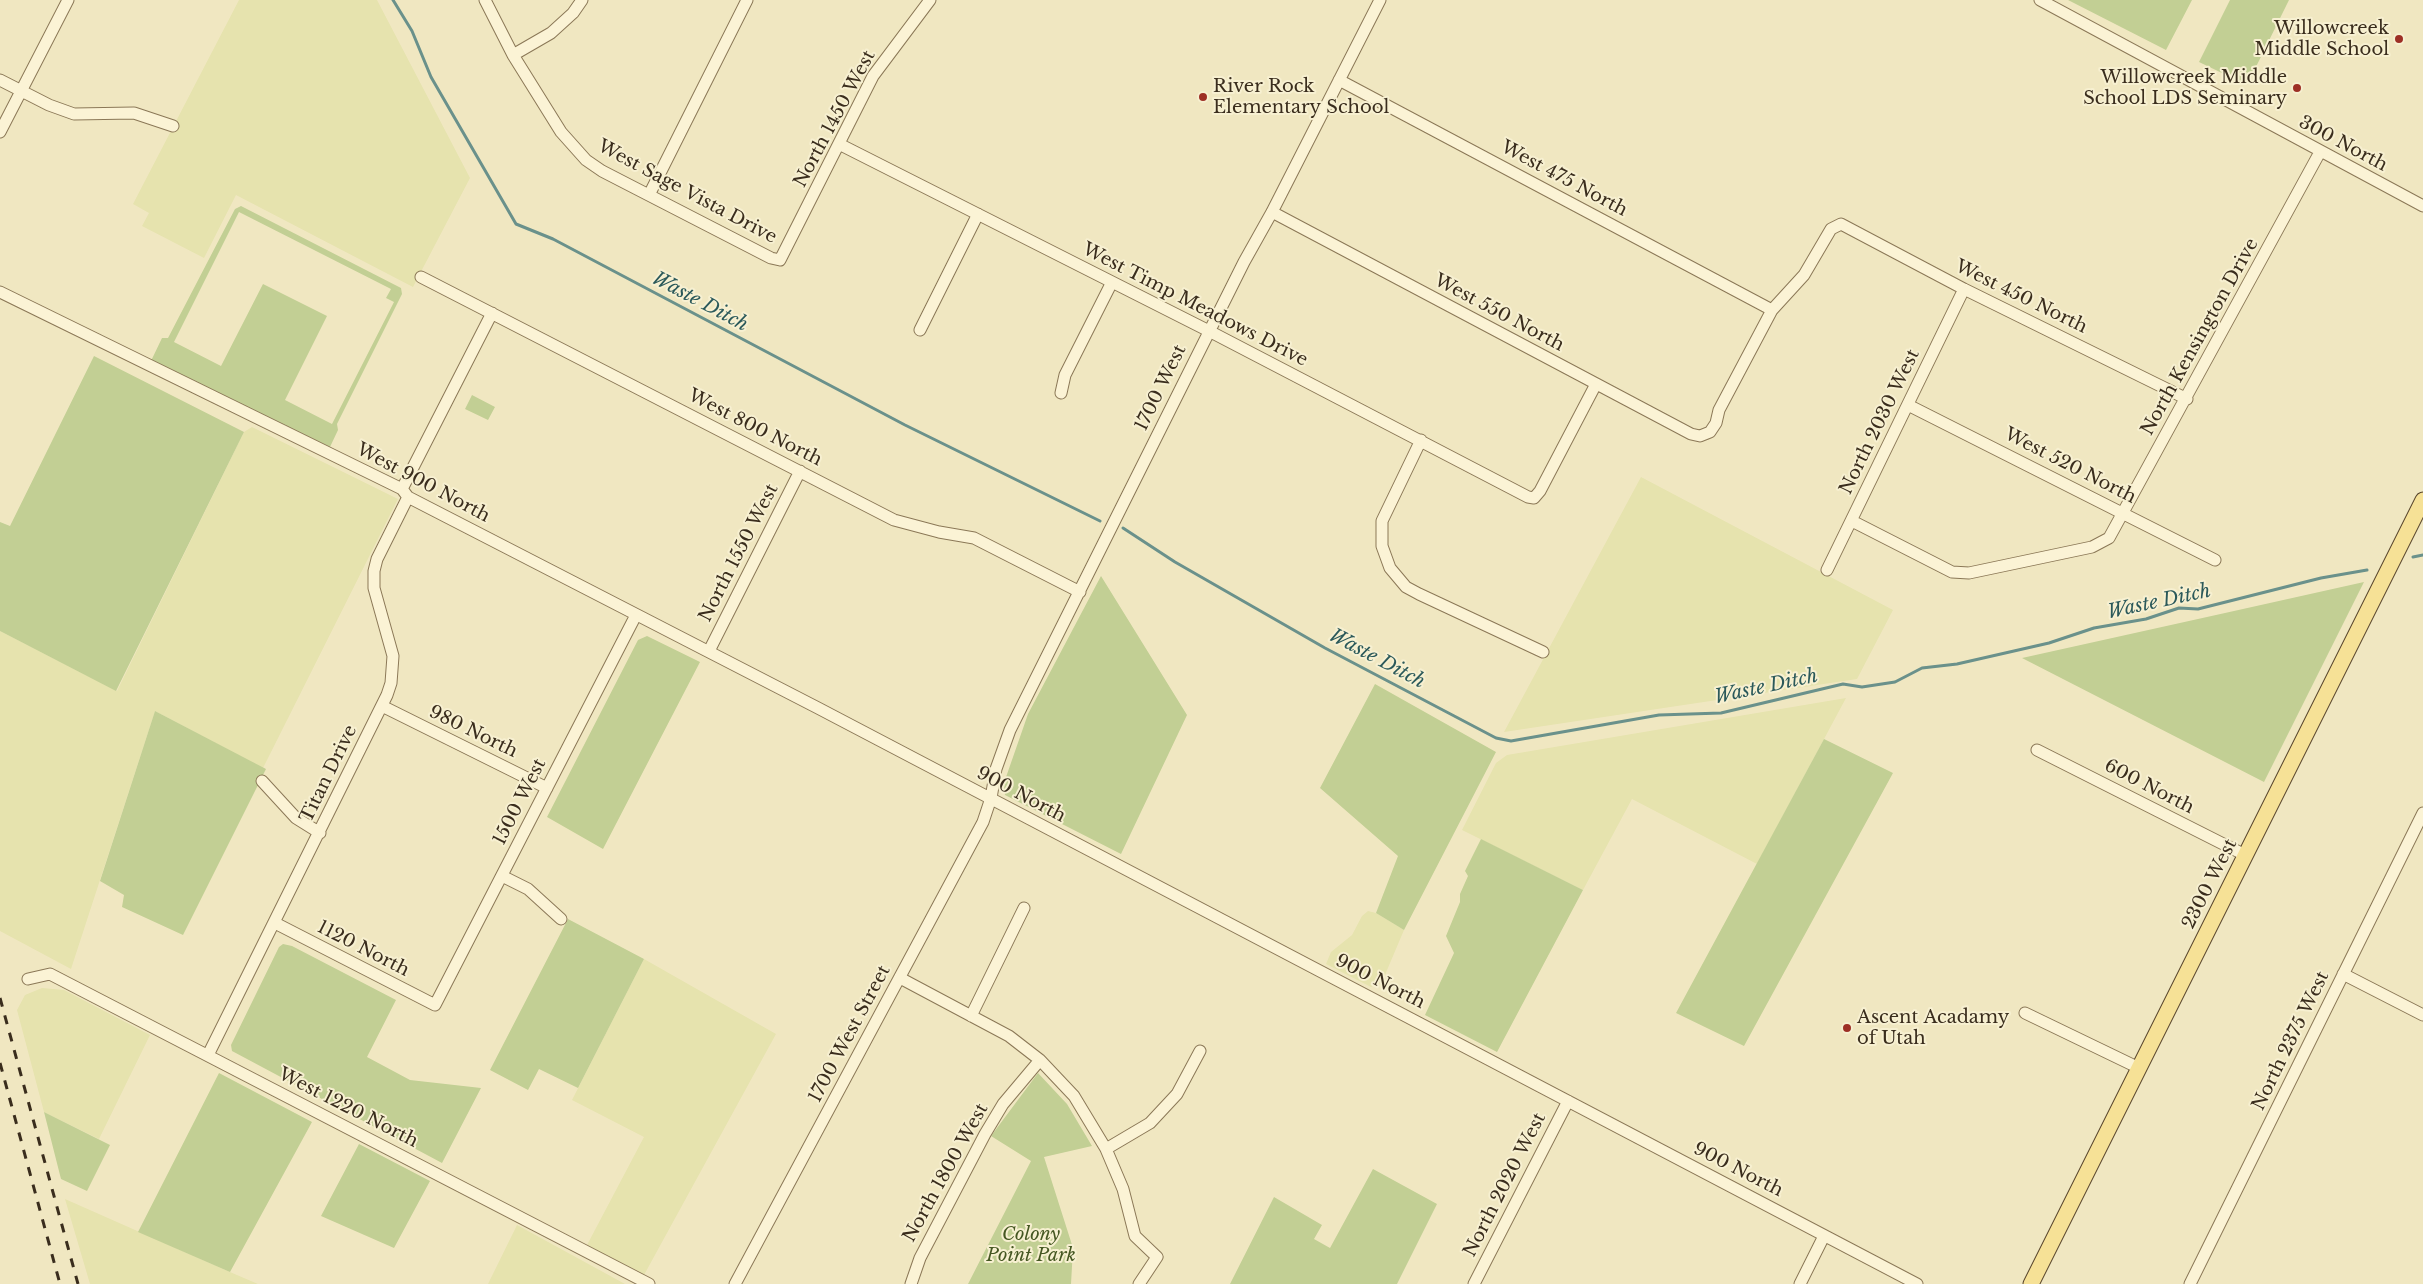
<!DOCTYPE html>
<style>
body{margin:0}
canvas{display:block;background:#f0e7c1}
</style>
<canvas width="2423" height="1284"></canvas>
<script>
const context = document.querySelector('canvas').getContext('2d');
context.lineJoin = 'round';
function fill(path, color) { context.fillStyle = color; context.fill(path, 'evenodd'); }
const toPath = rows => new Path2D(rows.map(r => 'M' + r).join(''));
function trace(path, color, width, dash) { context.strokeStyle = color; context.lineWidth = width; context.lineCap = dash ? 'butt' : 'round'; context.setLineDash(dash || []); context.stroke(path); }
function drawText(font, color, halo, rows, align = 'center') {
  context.font = font + ' "Libre Baskerville",serif'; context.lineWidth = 4; context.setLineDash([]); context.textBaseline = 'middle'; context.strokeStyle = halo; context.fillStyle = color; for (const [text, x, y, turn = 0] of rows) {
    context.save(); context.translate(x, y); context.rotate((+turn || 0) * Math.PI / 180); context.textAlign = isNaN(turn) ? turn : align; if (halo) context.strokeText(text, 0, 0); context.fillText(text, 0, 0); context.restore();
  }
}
fill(toPath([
 [239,0,377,0,470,178,413,287,236,195,204,258,142,226,149,213,133,204],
 [252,427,398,499,263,768,155,711,71,969,0,931,0,631,117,691,244,432],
 [1641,477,1893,610,1857,679,1504,732],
 [1846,698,1757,864,1632,799,1583,890,1462,830,1496,763,1507,755],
 [1368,911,1376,913,1404,930,1382,982,1371,987,1326,964,1331,952,1352,935,1362,916],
 [644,959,776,1034,644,1275,587,1245,644,1137,572,1100],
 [42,988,64,990,150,1035,99,1139,44,1112,17,1010,25,995],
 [65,1199,230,1272,258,1284,90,1284],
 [517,1225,625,1284,488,1284]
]), '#e6e3ae');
fill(toPath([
 [2068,0,2192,0,2166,50],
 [2230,0,2289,0,2247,85,2199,62],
 [241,206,401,288,402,294,337,424,338,430,330,447,151,361,162,338,168,338,235,209],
 [239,212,391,289,386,298,394,302,332,424,285,400,327,316,263,284,221,366,174,342],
 [94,356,244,432,116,691,0,631,0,522,10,526],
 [472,395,495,407,488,420,465,409],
 [1101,576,1187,715,1121,854,1005,795,1004,790,1005,780,1028,714],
 [2364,582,2264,782,2022,658,2225,613],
 [647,636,700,662,603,849,547,817,638,640],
 [1375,684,1496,752,1404,930,1376,913,1398,856,1320,788],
 [155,711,266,769,183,935,122,907,124,895,100,881],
 [1824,739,1893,773,1744,1046,1676,1013],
 [1481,839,1583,890,1497,1052,1425,1015,1454,953,1446,936,1460,902,1460,894,1468,876,1465,871],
 [568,919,644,959,578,1088,539,1069,528,1090,490,1070],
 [283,944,292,946,396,1000,367,1057,410,1080,481,1088,442,1163,232,1051,231,1045,279,947],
 [219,1073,312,1122,230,1272,138,1232],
 [1038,1073,1067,1104,1092,1146,1044,1157,1073,1248,1071,1284,968,1284,1031,1161,991,1136],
 [44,1112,110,1145,87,1191,61,1179],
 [359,1144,430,1181,394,1248,321,1216],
 [1373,1169,1437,1204,1397,1284,1230,1284,1274,1197,1322,1225,1314,1239,1330,1248]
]), '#c2cf94');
trace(toPath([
 [393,0,412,31,431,77,516,224,553,239,905,425,1100,521],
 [1123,528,1175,562,1325,648,1496,738,1511,741,1659,715,1721,713,1843,684,1862,687,1895,682,1922,668,1957,664,2049,643,2094,628,2146,619,2179,608,2198,609,2321,578,2367,570],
 [2413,557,2423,555]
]), '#6a918b', 3);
const minor = toPath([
 [485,0,513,55,561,132,586,160,602,171,771,258,780,260,873,76,930,0],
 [2040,0,2423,206],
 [513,55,551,33,573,13,582,0],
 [0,80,49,105,74,114,134,113,173,126],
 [1339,80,1772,310],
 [0,132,68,0],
 [839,144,1209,331,1528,497,1534,498,1540,491,1596,384],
 [649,195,747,0],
 [1272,212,1691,434,1700,436,1710,432,1716,423,1719,410,1772,310,1804,275,1831,229,1841,224,1964,289,2187,399],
 [421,277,894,520,939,532,974,538,1080,592],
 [0,292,402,489,408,497,818,708,1917,1284],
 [920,330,978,214],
 [1061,393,1065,375,1112,282],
 [1908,405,2215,560],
 [1421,440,1382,521,1382,546,1390,568,1406,587,1419,594,1543,652],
 [402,489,492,313],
 [1852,521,1952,572,1969,573,2092,547,2109,538,2320,152],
 [1827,570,1964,289],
 [709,651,800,471],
 [382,706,547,788],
 [2037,750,2245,855],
 [262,781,296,818,320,833],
 [502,876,528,889,561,919],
 [275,923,435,1005,636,615],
 [2343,974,2423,1015],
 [900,978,1009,1036,1040,1060,1074,1096,1106,1149,1123,1189,1135,1236,1157,1257,1139,1284],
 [28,979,50,974,649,1284],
 [2025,1013,2139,1068],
 [971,1016,1024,908],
 [208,1055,387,695,391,683,393,656,374,588,374,571,377,559,408,497],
 [1106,1149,1150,1123,1177,1094,1200,1051],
 [735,1284,983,822,991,798,996,769,1010,730,1244,262,1272,212,1380,0],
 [911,1284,920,1258,985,1134,1003,1104,1040,1060],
 [1474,1284,1568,1101],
 [1800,1284,1824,1236],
 [2190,1284,2423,813]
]);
const major = toPath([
 [2031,1284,2423,500]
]);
trace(minor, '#8b7857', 13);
trace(major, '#58452c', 17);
trace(minor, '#fbf3d5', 11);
trace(major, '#f6e196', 15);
trace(toPath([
 [0,998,78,1284],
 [0,1063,60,1284]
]), '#3a2d1d', 3, [9, 9]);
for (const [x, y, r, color] of [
 [2399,39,5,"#9d2f24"],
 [2297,88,5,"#9d2f24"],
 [1203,97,5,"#9d2f24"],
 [1847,1028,5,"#9d2f24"]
]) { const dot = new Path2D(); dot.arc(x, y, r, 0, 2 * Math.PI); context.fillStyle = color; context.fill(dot); trace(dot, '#f7f0d1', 2); }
drawText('18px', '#3a2d1d', '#f7f0d1', [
 ["Willowcreek",2389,29],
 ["Middle School",2389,50],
 ["Willowcreek Middle",2287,78],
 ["School LDS Seminary",2287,99],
 ["River Rock",1213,87,"left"],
 ["Elementary School",1213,108,"left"],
 ["Ascent Acadamy",1857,1018,"left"],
 ["of Utah",1857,1039,"left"]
], 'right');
drawText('18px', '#3a2d1d', '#f7f0d1', [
 ["North 1450 West",835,119,-62],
 ["300 North",2343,144,28],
 ["West 475 North",1564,179,28],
 ["West Sage Vista Drive",687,192,28],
 ["West 450 North",2021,297,26],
 ["West Timp Meadows Drive",1195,305,27],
 ["West 550 North",1499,313,28],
 ["North Kensington Drive",2200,337,-61],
 ["1700 West",1161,388,-64],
 ["North 2030 West",1880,422,-64],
 ["West 800 North",755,428,27],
 ["West 520 North",2070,466,27],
 ["West 900 North",423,483,28],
 ["North 1550 West",739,553,-63],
 ["980 North",473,732,26],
 ["Titan Drive",329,774,-64],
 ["600 North",2149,787,27],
 ["900 North",1021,795,28],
 ["1500 West",520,802,-63],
 ["2300 West",2210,884,-63],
 ["1120 North",363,949,27],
 ["900 North",1380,982,27],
 ["1700 West Street",850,1034,-62],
 ["North 2375 West",2291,1041,-64],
 ["West 1220 North",348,1108,27],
 ["900 North",1738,1170,27],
 ["North 1800 West",946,1173,-61],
 ["North 2020 West",1505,1185,-63]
]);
drawText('italic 18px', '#455722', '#f7f0d1', [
 ["Colony",1031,1235],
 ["Point Park",1031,1256]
]);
drawText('italic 19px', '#2b595a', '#f7f0d1', [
 ["Waste Ditch",700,302,28],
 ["Waste Ditch",2159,602,-12],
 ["Waste Ditch",1377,659,28],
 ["Waste Ditch",1766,687,-12]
]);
</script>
